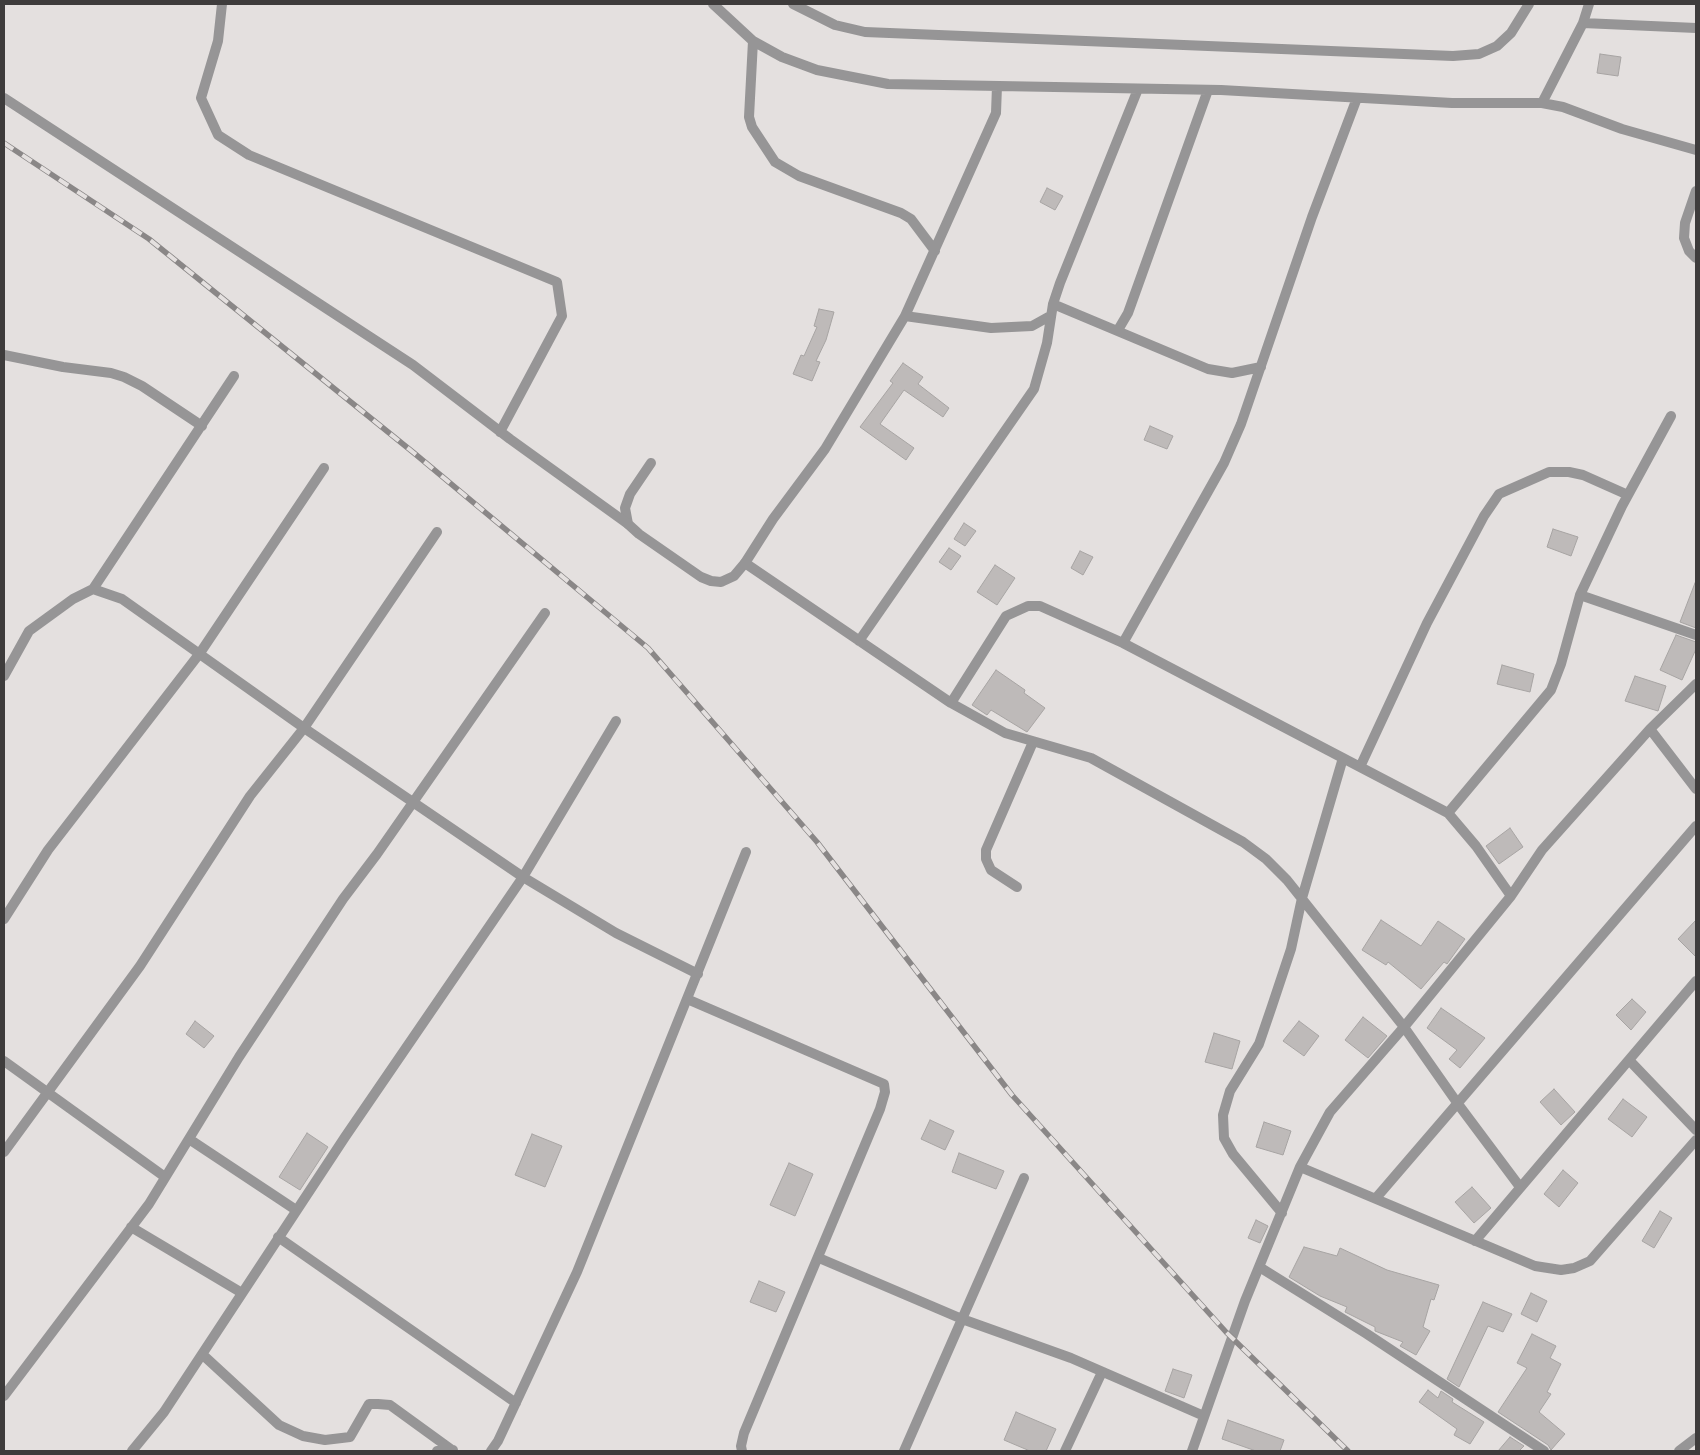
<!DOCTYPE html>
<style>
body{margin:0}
#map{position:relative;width:1700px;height:1455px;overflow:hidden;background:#e4e0df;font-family:Quicksand,sans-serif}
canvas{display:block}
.frame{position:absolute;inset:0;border:5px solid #3e3c3c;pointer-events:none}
</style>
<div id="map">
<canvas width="1700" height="1455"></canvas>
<div class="frame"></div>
</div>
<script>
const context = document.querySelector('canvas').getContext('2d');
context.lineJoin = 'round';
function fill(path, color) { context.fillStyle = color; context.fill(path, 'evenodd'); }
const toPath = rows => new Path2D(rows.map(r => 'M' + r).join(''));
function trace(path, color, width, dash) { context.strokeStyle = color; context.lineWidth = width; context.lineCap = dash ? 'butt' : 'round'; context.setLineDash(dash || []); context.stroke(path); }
const building = toPath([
 [1600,54,1621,57,1618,76,1597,73,1600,54],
 [1047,188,1063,196,1055,210,1040,202,1047,188],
 [819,309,834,312,826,340,816,361,820,362,812,381,793,374,801,355,804,356,817,327,814,326,819,309],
 [903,363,923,377,918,384,949,408,943,417,904,390,880,424,914,448,906,460,860,427,893,383,890,381,903,363],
 [1150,426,1173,436,1167,449,1144,440,1150,426],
 [964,523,976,531,965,546,954,539,964,523],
 [1553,529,1578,537,1571,556,1547,547,1553,529],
 [949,548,961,556,951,570,939,562,949,548],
 [1080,551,1093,557,1083,575,1071,568,1080,551],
 [995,565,1015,578,997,605,977,592,995,565],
 [1695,583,1696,583,1696,628,1680,622,1695,583],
 [1676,635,1696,642,1696,649,1682,680,1660,670,1676,635],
 [1502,665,1534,674,1530,692,1497,684,1502,665],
 [996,670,1025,690,1024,693,1045,708,1027,732,991,710,987,715,972,705,996,670],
 [1635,676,1666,686,1658,711,1625,701,1635,676],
 [1510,828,1523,847,1499,864,1486,846,1510,828],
 [1381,920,1421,946,1438,921,1465,939,1447,964,1444,962,1421,989,1388,962,1386,965,1362,950,1381,920],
 [1696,920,1696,957,1678,939,1696,920],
 [1632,999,1646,1012,1631,1030,1616,1015,1632,999],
 [1441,1008,1485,1038,1460,1068,1449,1059,1457,1050,1427,1028,1441,1008],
 [1363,1017,1387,1036,1368,1058,1345,1040,1363,1017],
 [195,1021,214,1036,204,1048,186,1034,195,1021],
 [1299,1021,1319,1036,1304,1056,1283,1041,1299,1021],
 [1214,1033,1240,1041,1232,1069,1205,1062,1214,1033],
 [1554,1089,1575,1112,1561,1125,1540,1102,1554,1089],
 [1623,1099,1647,1117,1632,1137,1608,1119,1623,1099],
 [930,1120,954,1131,945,1150,921,1139,930,1120],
 [1264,1122,1291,1131,1283,1155,1256,1147,1264,1122],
 [307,1133,328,1147,300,1190,279,1177,307,1133],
 [532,1134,562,1146,545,1187,515,1175,532,1134],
 [959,1153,1004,1171,996,1189,952,1172,959,1153],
 [789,1163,813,1174,795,1216,770,1205,789,1163],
 [1563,1170,1578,1183,1559,1207,1544,1194,1563,1170],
 [1472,1187,1491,1208,1474,1223,1455,1202,1472,1187],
 [1660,1211,1672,1218,1654,1248,1642,1241,1660,1211],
 [1256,1220,1268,1226,1260,1243,1248,1238,1256,1220],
 [1304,1247,1337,1256,1340,1248,1387,1270,1439,1285,1434,1300,1431,1299,1423,1327,1430,1331,1416,1355,1400,1346,1403,1342,1375,1331,1375,1327,1345,1312,1347,1307,1320,1296,1289,1277,1304,1247],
 [759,1281,785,1292,776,1312,750,1302,759,1281],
 [1531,1293,1547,1301,1537,1322,1521,1314,1531,1293],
 [1483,1302,1512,1314,1503,1332,1488,1326,1459,1387,1447,1379,1483,1302],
 [1532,1334,1556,1346,1550,1358,1561,1364,1547,1392,1551,1394,1539,1412,1565,1434,1551,1450,1548,1445,1498,1412,1527,1368,1517,1363,1532,1334],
 [1173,1369,1192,1375,1184,1398,1165,1391,1173,1369],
 [1428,1390,1438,1398,1441,1391,1453,1399,1452,1402,1484,1422,1470,1444,1454,1435,1457,1429,1419,1402,1428,1390],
 [1016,1412,1056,1429,1046,1451,1030,1451,1004,1440,1016,1412],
 [1228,1420,1284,1440,1280,1451,1256,1451,1222,1439,1228,1420],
 [1510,1437,1524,1446,1519,1451,1498,1451,1510,1437]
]);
fill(building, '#bebab9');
trace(building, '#a7a4a3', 1);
trace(toPath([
 [651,463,630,494,625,508,628,524,639,534,701,577,711,581,721,582,734,576,745,563],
 [1017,887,991,870,986,859,986,850,1033,742]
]), '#969596', 10);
trace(toPath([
 [222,4,218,41,201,98,218,135,249,155,557,282,562,316,500,432],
 [713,4,753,41,782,57,817,70,888,84,1221,90,1452,103,1542,103,1563,107,1622,129,1696,150],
 [793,4,835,25,865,32,1453,56,1479,54,1497,46,1511,33,1529,4],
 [1583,23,1696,28],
 [753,41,749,117,752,127,775,162,799,176,901,213,911,219,935,251],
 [997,86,996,113,905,316,825,449,773,519,745,563,951,703,1005,733,1091,758,1243,842,1266,859,1287,880,1404,1027,1458,1104,1520,1187],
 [4,98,413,365,510,439,628,524],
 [1542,103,1583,23,1589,4],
 [1696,191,1685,223,1684,238,1689,251,1696,258],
 [1053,304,1208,369,1232,373,1261,367],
 [905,316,991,328,1032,326,1050,316],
 [1118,330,1128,313,1208,90],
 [4,355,63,367,111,373,124,377,142,386,202,426],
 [93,589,234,376],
 [1580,595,1696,635],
 [859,641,1034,389,1047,343,1053,304,1060,283,1138,89],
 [1123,643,1224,463,1241,424,1312,217,1357,98],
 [4,676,29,631,73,599,93,589,122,599,304,728,523,877,616,933,698,974],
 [951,703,1006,616,1028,606,1040,606,1123,643,1448,813,1476,846,1511,896],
 [1650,729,1696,789],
 [1360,767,1427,623,1484,516,1499,494,1549,472,1569,472,1583,475,1628,495],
 [1448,813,1551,690,1561,664,1580,595,1622,506,1671,416],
 [4,919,48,850,200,653,324,468],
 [687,999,884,1084,885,1092,880,1109,744,1433,741,1446,742,1451],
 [1629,1060,1696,1130],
 [4,1061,165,1177],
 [189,1139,296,1210],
 [4,1152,140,966,250,796,304,728,437,532],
 [1300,1167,1535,1266,1561,1270,1574,1268,1590,1261,1696,1140],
 [1376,1198,1696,826],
 [1282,1213,1233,1154,1224,1138,1223,1115,1230,1091,1259,1044,1272,1006,1291,949,1302,898,1343,758],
 [131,1227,242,1293],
 [278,1237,516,1403],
 [1475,1241,1696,981],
 [819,1258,962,1319,1071,1358,1204,1416],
 [1261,1268,1367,1334,1544,1451],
 [203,1355,279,1425,303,1436,325,1440,350,1437,369,1404,378,1404,390,1405,452,1450],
 [4,1396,149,1204,239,1057,343,899,377,854,545,613],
 [132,1451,164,1412,345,1137,523,877,616,721],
 [437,1451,453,1450],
 [491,1451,498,1441,577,1272,746,852],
 [904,1451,1024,1178],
 [1065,1451,1102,1372],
 [1192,1451,1245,1301,1300,1167,1330,1112,1404,1027,1511,896,1542,850,1650,729,1696,684],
 [1679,1451,1696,1438]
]), '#969596', 10);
const rail = toPath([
 [4,143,149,239,414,453,648,648,817,842,1012,1095,1226,1332,1348,1451]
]);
trace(rail, '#8a8787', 5.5);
trace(rail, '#e4e0df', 4, [11]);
</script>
